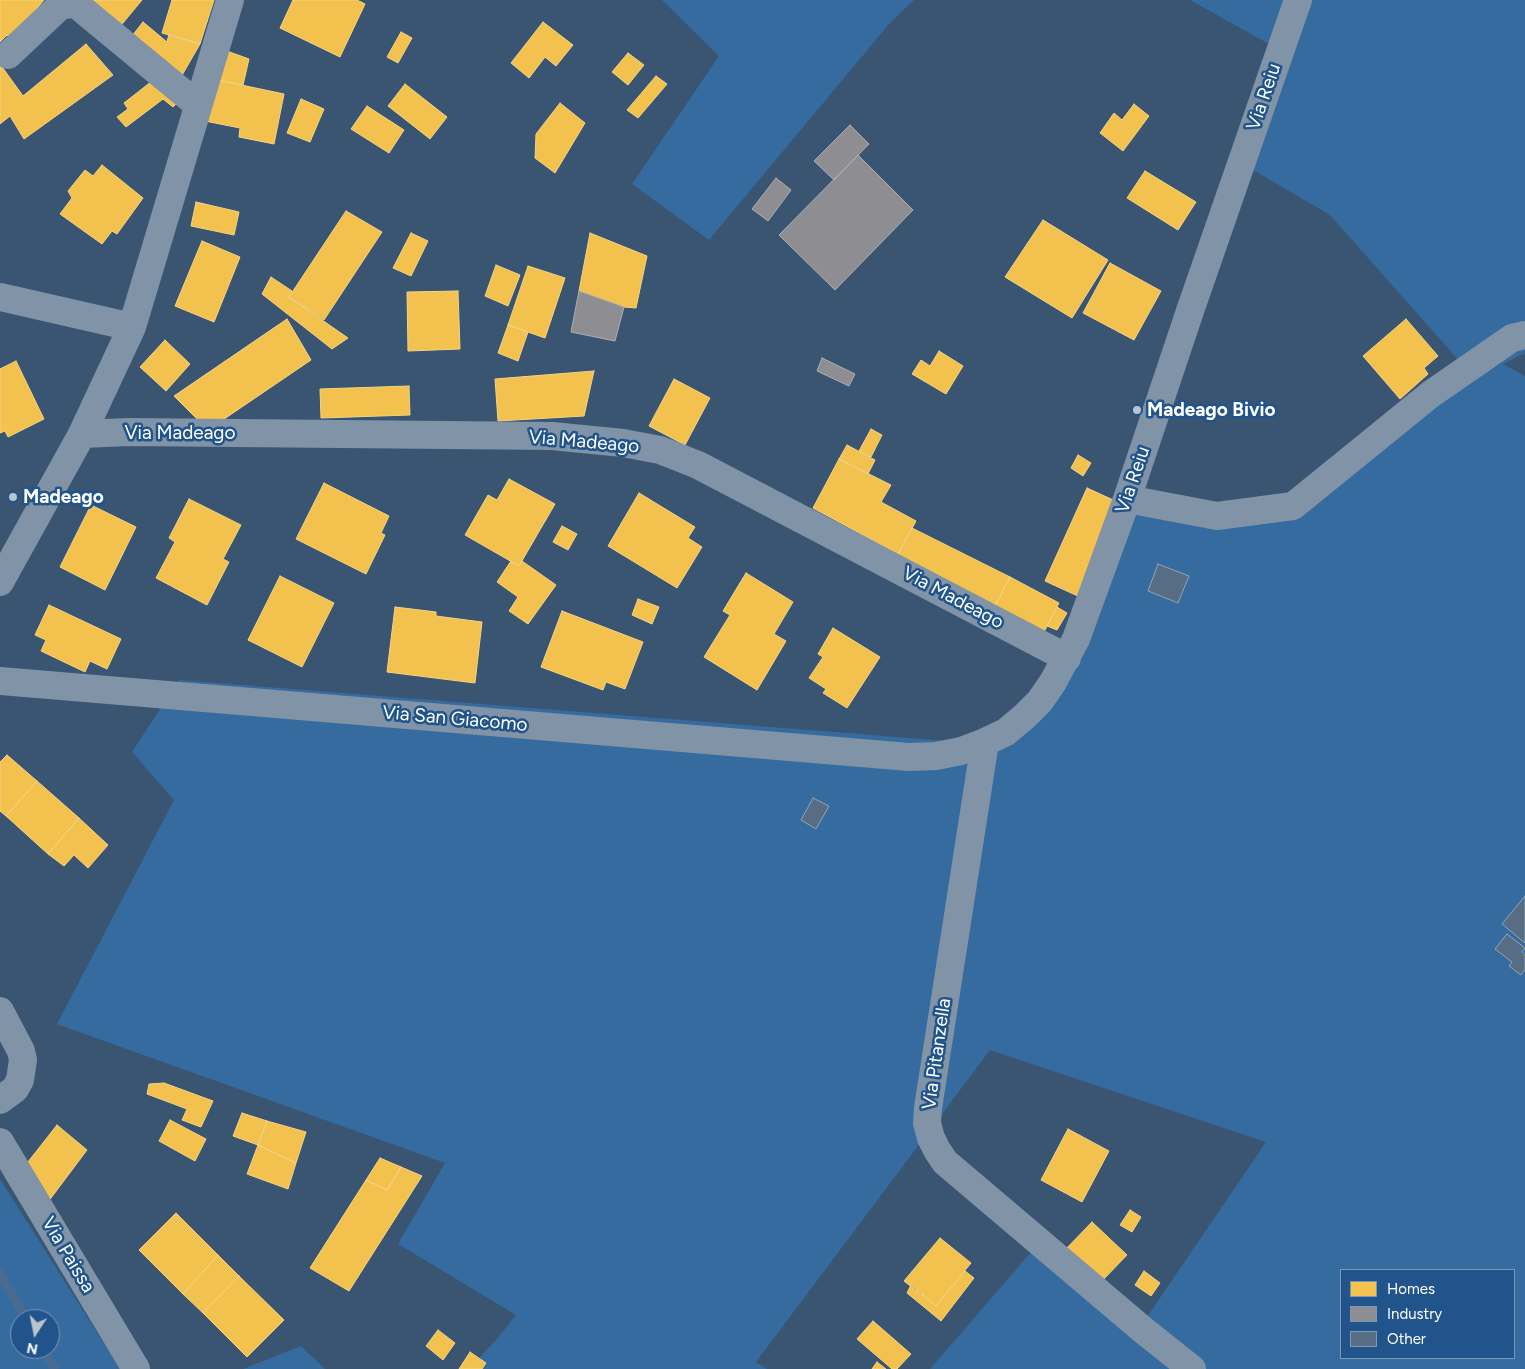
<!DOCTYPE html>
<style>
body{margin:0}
#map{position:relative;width:1525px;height:1369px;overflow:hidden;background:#395572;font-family:Figtree,sans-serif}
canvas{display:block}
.legend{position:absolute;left:1340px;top:1269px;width:175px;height:90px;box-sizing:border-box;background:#21548a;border:1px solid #7a98b9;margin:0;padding:6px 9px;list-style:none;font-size:15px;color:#fff}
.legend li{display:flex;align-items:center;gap:10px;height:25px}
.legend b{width:25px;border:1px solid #7a98b9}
.north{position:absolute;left:10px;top:1309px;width:50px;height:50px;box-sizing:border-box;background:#21548a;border:1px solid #7a98b9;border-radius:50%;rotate:191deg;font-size:14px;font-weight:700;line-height:20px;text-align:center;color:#fff}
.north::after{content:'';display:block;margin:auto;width:18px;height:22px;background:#bac4ce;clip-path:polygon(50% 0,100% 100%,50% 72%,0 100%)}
</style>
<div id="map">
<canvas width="1525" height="1369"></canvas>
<ul class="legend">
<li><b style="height:14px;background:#f2c14e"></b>Homes</li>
<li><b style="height:14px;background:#8d8d92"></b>Industry</li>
<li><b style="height:14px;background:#576d84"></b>Other</li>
</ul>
<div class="north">N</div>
</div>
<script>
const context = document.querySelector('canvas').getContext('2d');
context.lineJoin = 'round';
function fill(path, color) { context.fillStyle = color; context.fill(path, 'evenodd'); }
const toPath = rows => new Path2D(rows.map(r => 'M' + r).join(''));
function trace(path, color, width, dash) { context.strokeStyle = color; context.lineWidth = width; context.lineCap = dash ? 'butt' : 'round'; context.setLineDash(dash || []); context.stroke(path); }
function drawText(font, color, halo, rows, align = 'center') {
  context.font = font + ' Figtree,sans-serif'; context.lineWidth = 5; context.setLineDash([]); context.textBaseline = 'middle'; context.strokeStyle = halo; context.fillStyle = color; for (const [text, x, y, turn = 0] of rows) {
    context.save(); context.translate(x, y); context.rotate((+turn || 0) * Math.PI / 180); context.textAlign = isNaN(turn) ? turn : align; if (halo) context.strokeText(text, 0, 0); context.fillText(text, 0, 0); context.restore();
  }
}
fill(toPath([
 [662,0,914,0,890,23,709,240,632,184,719,56],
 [1190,0,1525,0,1525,353,1503,364,1525,376,1525,1369,930,1369,1046,1235,1147,1317,1266,1142,990,1050,756,1362,767,1369,469,1369,496,1340,516,1315,398,1244,445,1163,57,1024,174,800,132,752,179,680,947,741,1004,724,1041,688,1124,484,1225,507,1293,498,1462,364,1330,215,1231,157,1269,44],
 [1341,1270,1514,1270,1514,1358,1341,1358],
 [0,1179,120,1369,0,1369],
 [20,1319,50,1319,50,1349,20,1349],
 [301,1346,325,1369,243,1369]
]), '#366ba0');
const homes = toPath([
 [0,0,44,0,11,39,7,35,0,42,0,0],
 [83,0,142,0,118,29,83,0],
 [172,0,214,0,200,44,162,33,172,0],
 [293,0,357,0,365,4,340,57,280,28,293,0],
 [143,22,167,42,169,34,200,44,181,77,132,36,143,22],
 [543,22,573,45,556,66,545,57,529,78,511,63,543,22],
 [401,32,412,38,398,63,387,57,401,32],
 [86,44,113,75,24,139,10,116,0,124,0,64,23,96,86,44],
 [224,50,249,59,243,85,213,79,224,50],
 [628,53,644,65,628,85,612,72,628,53],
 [656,76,667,84,638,118,627,110,656,76],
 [156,78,181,99,173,107,163,99,126,127,117,117,128,109,124,103,156,78],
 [213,79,284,94,274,144,239,137,240,128,205,121,213,79],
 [405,84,447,117,430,139,388,106,405,84],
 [301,99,324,109,310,142,287,133,301,99],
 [560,103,585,123,555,173,535,158,536,134,560,103],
 [1134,104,1149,116,1123,151,1100,133,1114,113,1122,120,1134,104],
 [367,106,404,130,389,153,351,129,367,106],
 [102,165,143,198,117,234,112,231,102,244,60,214,72,198,68,191,85,170,93,176,102,165],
 [1145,171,1196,202,1178,230,1127,198,1145,171],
 [196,202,239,212,234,235,191,226,196,202],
 [346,211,382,232,324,320,289,297,346,211],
 [1043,220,1108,260,1072,318,1005,277,1043,220],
 [411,233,428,241,411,276,393,268,411,233],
 [590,233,647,256,636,308,624,307,579,291,590,233],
 [202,241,240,257,214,322,175,306,202,241],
 [1110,263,1161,291,1134,340,1083,313,1110,263],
 [496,265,520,275,508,306,485,296,496,265],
 [528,266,565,278,545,338,508,325,528,266],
 [271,277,292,291,289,297,348,338,332,349,262,294,271,277],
 [458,291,460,349,408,351,407,292,458,291],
 [287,319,311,360,208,430,174,396,287,319],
 [1406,319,1438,356,1424,368,1428,374,1400,399,1363,356,1406,319],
 [508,325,528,332,518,361,498,353,508,325],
 [165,340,190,364,166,391,140,367,165,340],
 [939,351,963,366,946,394,912,374,921,360,930,366,939,351],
 [16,361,44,419,8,437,5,431,0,433,0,369,16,361],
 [594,371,584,416,498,421,495,379,594,371],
 [674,379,710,398,685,445,649,426,674,379],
 [409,386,410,415,321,418,320,389,409,386],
 [871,429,882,435,871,457,859,451,871,429],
 [847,445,875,460,868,474,839,459,847,445],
 [1078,455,1091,463,1083,476,1071,468,1078,455],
 [839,459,891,485,881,502,916,521,898,554,813,508,839,459],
 [509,479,555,504,519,566,465,535,488,495,497,500,509,479],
 [324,483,389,516,381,533,385,535,366,574,296,539,324,483],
 [1087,488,1122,504,1080,597,1045,581,1087,488],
 [639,493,695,527,688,538,702,547,677,588,608,546,639,493],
 [189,499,241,525,223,559,229,562,207,605,156,578,175,542,169,538,189,499],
 [91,505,136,527,105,590,60,567,91,505],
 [562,526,577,534,568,550,553,542,562,526],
 [912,528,1010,577,995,606,898,554,912,528],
 [511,561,519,566,522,561,556,585,528,624,509,611,518,597,497,582,511,561],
 [746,573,793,602,774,634,786,641,757,690,704,657,730,615,723,611,746,573],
 [280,576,334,603,302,667,248,640,280,576],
 [1010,577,1059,603,1044,632,995,606,1010,577],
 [638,599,659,607,652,624,632,615,638,599],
 [49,605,121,639,107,669,90,661,85,672,41,651,46,640,35,635,49,605],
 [395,607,436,612,436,616,482,622,475,683,387,672,395,607],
 [1057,607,1067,613,1057,630,1047,626,1057,607],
 [562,611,643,642,625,689,606,682,603,690,541,667,562,611],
 [833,628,880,657,847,708,823,693,826,689,809,678,823,657,818,654,833,628],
 [7,755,37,781,6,816,0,811,0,762,7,755],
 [37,781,79,818,48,854,6,816,37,781],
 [79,818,108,845,88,868,74,855,64,866,48,854,79,818],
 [164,1083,213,1101,201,1127,182,1120,187,1109,147,1094,149,1084,164,1083],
 [242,1113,267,1121,258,1145,233,1136,242,1113],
 [170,1120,206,1139,195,1161,159,1141,170,1120],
 [267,1121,306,1132,296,1163,258,1145,267,1121],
 [57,1125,87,1150,45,1206,24,1167,57,1125],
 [1068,1129,1109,1151,1082,1202,1041,1180,1068,1129],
 [258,1145,296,1163,288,1189,247,1174,258,1145],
 [380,1158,401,1167,387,1190,366,1180,380,1158],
 [401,1167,422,1176,349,1291,310,1268,366,1180,387,1190,401,1167],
 [1130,1210,1141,1217,1132,1232,1120,1225,1130,1210],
 [176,1213,218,1255,183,1294,139,1250,176,1213],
 [1092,1222,1127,1255,1099,1284,1064,1251,1092,1222],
 [940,1238,971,1263,936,1306,904,1281,940,1238],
 [218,1255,239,1276,203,1313,183,1294,218,1255],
 [965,1271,974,1278,941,1321,907,1293,911,1285,936,1306,965,1271],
 [1144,1271,1160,1283,1151,1296,1135,1285,1144,1271],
 [239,1276,284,1320,247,1357,203,1313,239,1276],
 [873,1321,911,1354,897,1369,892,1369,857,1339,873,1321],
 [438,1330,455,1343,443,1360,426,1346,438,1330],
 [470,1352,486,1363,482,1369,459,1369,470,1352],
 [877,1362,886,1369,872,1369,877,1362]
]);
fill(homes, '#f2c14e');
trace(homes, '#f6d483', 1);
const industry = toPath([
 [850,125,869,144,834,180,814,161,850,125],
 [858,155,913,210,835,290,779,235,858,155],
 [776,178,791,190,768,221,752,209,776,178],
 [579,291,624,307,615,341,571,332,579,291],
 [822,358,855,374,849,386,817,371,822,358]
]);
fill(industry, '#8d8d92');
trace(industry, '#afafb3', 1);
trace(toPath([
 [0,1273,26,1319],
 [43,1349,55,1369]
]), '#486c91', 9);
const building = toPath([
 [1158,564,1189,576,1178,603,1148,591,1158,564],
 [813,798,829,806,816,829,801,820,813,798],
 [1525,896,1525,943,1502,924,1525,896],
 [1507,934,1525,948,1522,952,1525,955,1525,969,1521,975,1509,966,1512,962,1495,949,1507,934]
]);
fill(building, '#576d84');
trace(building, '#94a4b5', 1);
trace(toPath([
 [8,55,60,6,71,4,77,5,198,105],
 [0,297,132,327],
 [82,434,129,432,552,436,623,443,660,450,698,465,1067,658],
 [1127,499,1217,516,1293,506,1431,394,1512,338,1525,335],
 [0,582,82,434,132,327,230,0],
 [0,681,909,757,936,756,961,751,985,742,1006,732,1025,716,1040,701,1053,682,1076,639,1127,499,1190,311,1298,0],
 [985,742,928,1108,927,1123,931,1138,937,1150,945,1162,1143,1330,1192,1369],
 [0,1011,21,1051,23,1060,20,1080,15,1089,0,1100],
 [0,1142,136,1369]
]), '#8093a7', 28);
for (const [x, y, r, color] of [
 [1137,410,5,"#bac4ce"],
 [13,497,5,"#bac4ce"]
]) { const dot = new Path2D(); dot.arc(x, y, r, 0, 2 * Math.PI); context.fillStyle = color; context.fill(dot); trace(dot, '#21548a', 2); }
drawText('19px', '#fff', '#21548a', [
 ["Via Reiu",1264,97,-71],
 ["Via Madeago",180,433],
 ["Via Madeago",584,442,5],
 ["Via Reiu",1133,480,-71],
 ["Via Madeago",953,598,28],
 ["Via San Giacomo",455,719,5],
 ["Via Pitanzella",937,1054,-82],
 ["Via Paissa",68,1255,59]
]);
drawText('bold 19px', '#fff', '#21548a', [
 ["Madeago Bivio",1147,410],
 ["Madeago",23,497]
], 'left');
</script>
